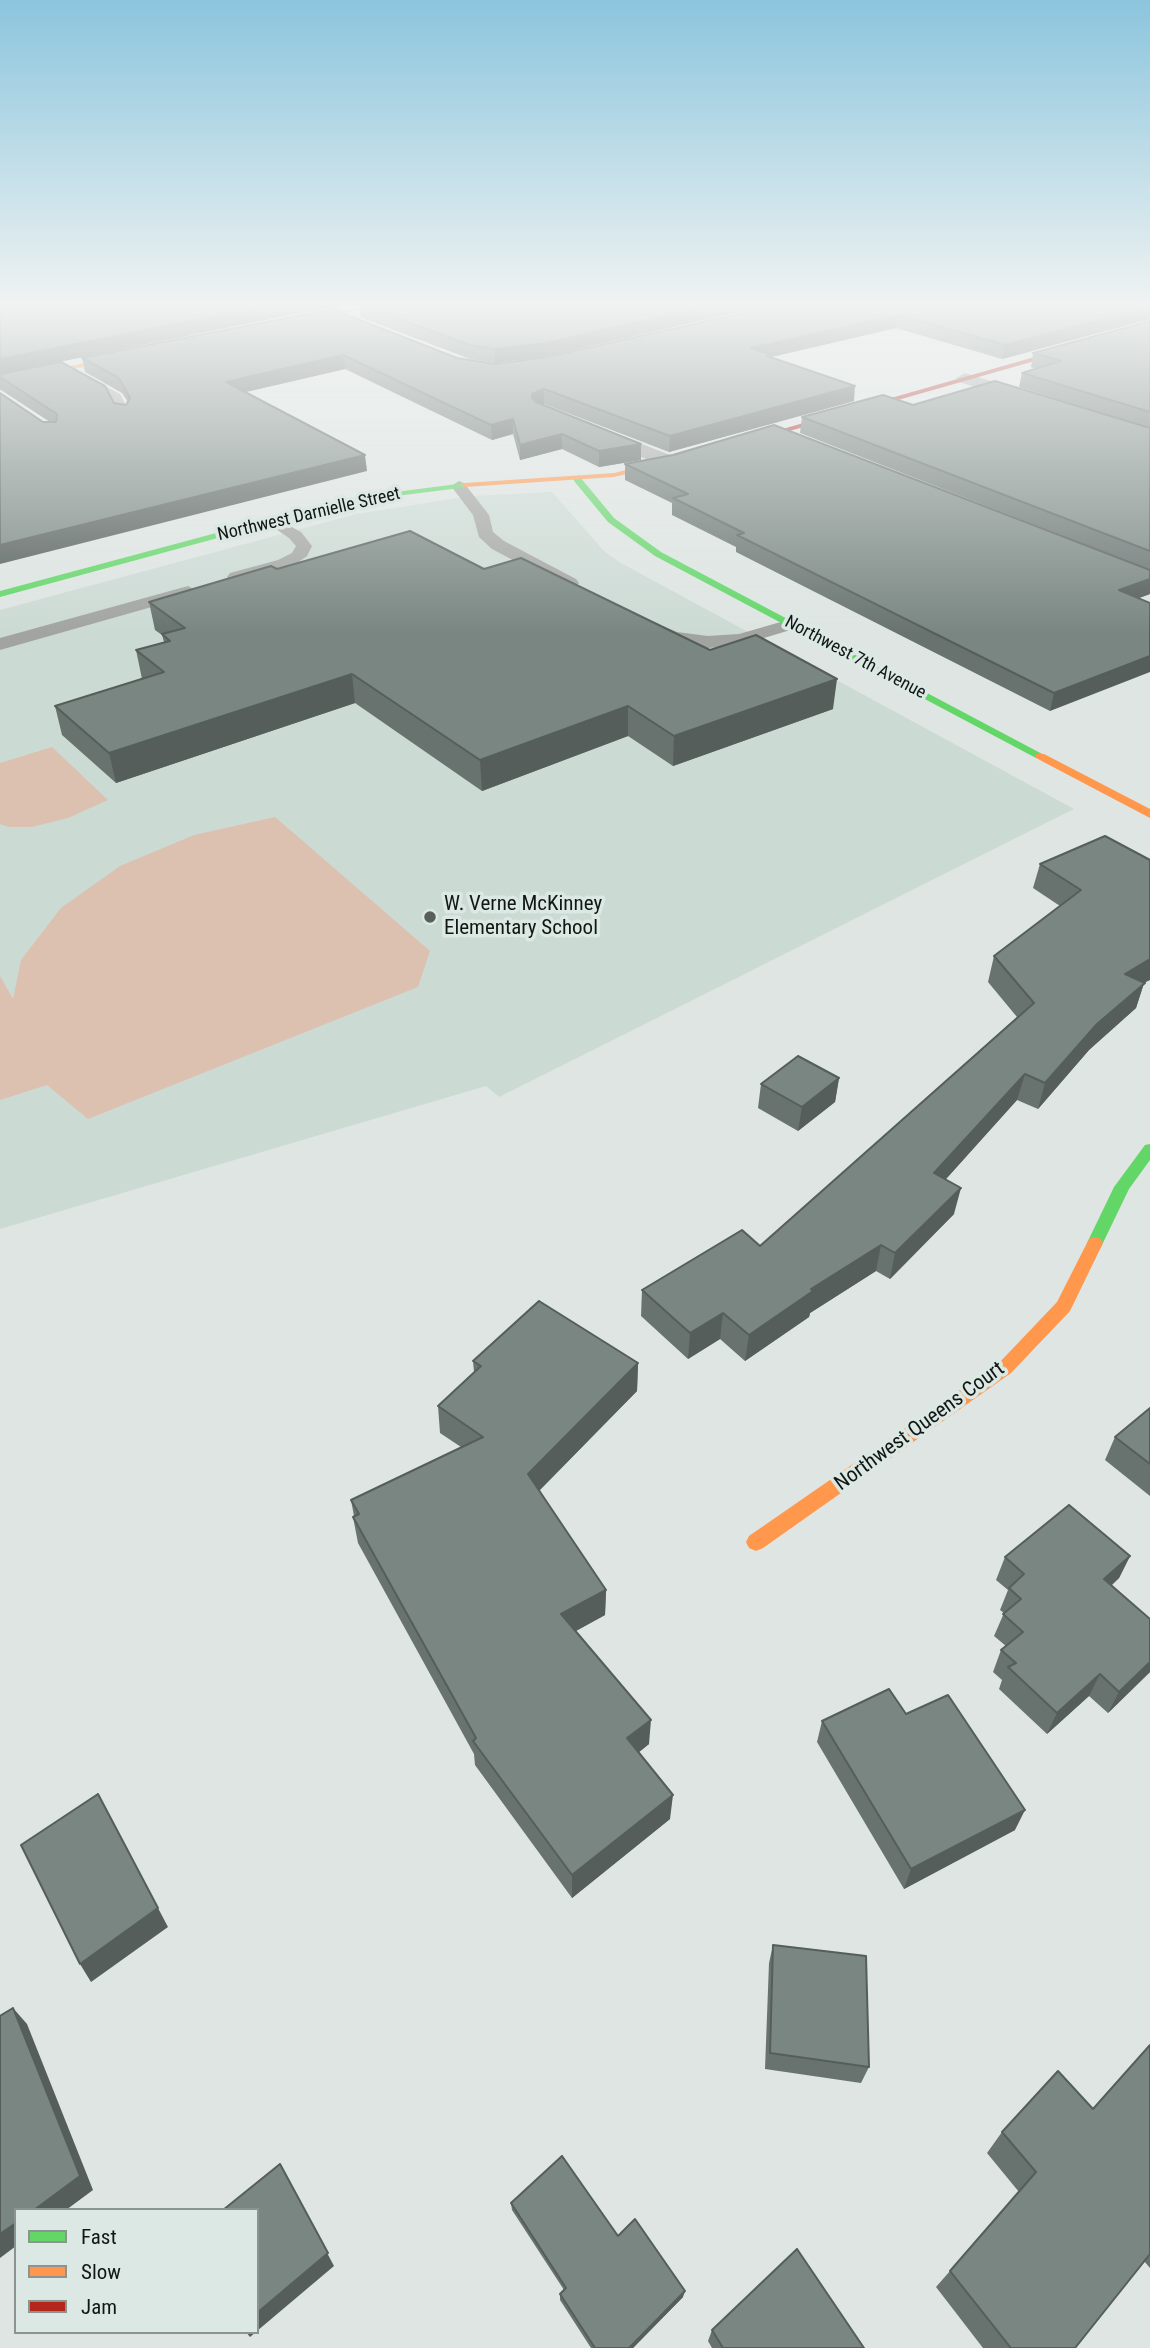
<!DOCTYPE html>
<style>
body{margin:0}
#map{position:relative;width:1150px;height:2348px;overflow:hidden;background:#dee5e2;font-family:"Roboto Condensed",sans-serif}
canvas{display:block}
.legend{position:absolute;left:14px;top:2208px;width:245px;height:126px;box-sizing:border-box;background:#dbe8e3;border:2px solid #8b9491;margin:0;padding:9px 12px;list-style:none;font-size:21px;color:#121715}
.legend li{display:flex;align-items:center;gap:14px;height:35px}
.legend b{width:35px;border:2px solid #8b9491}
</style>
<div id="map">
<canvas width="1150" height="2348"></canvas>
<ul class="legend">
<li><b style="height:9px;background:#63d668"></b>Fast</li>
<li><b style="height:9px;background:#ff974d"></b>Slow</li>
<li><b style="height:9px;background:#b3261e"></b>Jam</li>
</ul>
</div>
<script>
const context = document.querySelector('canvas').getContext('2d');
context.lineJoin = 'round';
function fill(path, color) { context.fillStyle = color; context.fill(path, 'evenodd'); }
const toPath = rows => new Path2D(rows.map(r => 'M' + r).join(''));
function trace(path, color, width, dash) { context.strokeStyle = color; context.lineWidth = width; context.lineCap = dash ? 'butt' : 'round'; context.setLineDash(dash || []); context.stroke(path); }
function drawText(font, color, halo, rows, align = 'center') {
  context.font = font + ' "Roboto Condensed",sans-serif'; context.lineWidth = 7; context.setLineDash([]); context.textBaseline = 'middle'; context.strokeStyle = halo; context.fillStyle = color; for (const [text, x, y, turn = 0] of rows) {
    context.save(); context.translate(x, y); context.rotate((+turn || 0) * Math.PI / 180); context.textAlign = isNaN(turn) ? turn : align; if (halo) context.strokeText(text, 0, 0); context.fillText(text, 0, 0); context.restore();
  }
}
fill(toPath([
 [552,492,605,552,621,563,1074,809,499,1097,486,1086,0,1229,0,610,356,514,471,496]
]), '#ccdad4');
fill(toPath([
 [52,747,108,800,68,818,32,827,9,827,0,824,0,763],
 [275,817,430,951,418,987,88,1119,47,1085,0,1100,0,976,13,999,21,960,61,908,120,866,194,835]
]), '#dcc1b0');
fill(toPath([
 [75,370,120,394,131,414,129,417,119,417,110,399,70,377,68,374,75,370],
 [459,481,464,483,489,515,493,532,504,541,576,579,579,583,576,587,564,587,492,549,479,537,473,515,451,486,459,481],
 [272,516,301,532,312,546,307,556,290,568,236,582,230,581,227,577,230,573,278,560,292,553,296,546,289,538,264,521,272,516],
 [188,586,197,591,194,595,0,650,0,638,188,586],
 [791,619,797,620,800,624,797,628,741,645,708,648,665,641,645,628,654,622,677,632,708,636,739,634,791,619]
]), '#a2a4a1');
fill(toPath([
 [965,373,1039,396,1042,400,1033,405,959,382,956,378,965,373],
 [593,425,678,458,681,462,671,468,664,466,586,435,584,431,593,425]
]), '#a2a4a1');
fill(toPath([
 [369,305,382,305,290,325,287,323,369,305],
 [574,477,580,477,614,518,661,552,1046,756,1036,758,655,556,608,522,574,481,574,477],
 [465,483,468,487,380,498,299,516,0,597,0,591,298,511,380,494,465,483],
 [1150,1144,1150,1160,1129,1189,1101,1247,1089,1247,1087,1243,1114,1187,1145,1145,1150,1144]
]), '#63d668');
fill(toPath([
 [135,353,137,356,0,384,0,380,135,353],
 [676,458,679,462,614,477,465,487,461,485,465,483,614,473,676,458],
 [1036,754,1044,754,1150,809,1150,818,1036,758,1036,754],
 [1095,1237,1101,1239,1103,1243,1070,1311,1011,1373,763,1548,756,1551,749,1548,746,1542,749,1536,999,1363,1057,1302,1089,1239,1095,1237]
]), '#ff974d');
fill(toPath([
 [1150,324,1150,328,737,446,730,444,1150,324]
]), '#b3261e');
fill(toPath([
 [359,305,769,305,547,356,495,363,470,359,360,317],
 [779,305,1150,305,1150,319,1002,359,896,328,771,357,854,401,669,452,544,404,541,405,641,460,599,467,562,449,520,460,513,434,492,440,345,369,246,392,367,471,43,422,50,422,1,390,0,390,0,374,114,403,126,405,128,402,122,393,85,372,82,358,332,309,457,358,495,364,547,357],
 [1150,321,1150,570,800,433,802,417,913,405,1133,423,1019,387,1022,373,1035,369,1031,367,1033,353],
 [625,464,1150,570,1150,594,1139,598,1050,711,736,552,736,547,672,515,672,503,625,480],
 [277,569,484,569,710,650,833,709,673,766,628,736,482,791,355,703,116,783,62,735,55,706,142,679,136,650,164,642,162,635,155,630,149,602],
 [1105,836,1144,983,1136,1008,1089,1050,1038,1109,1017,1100,946,1179,954,1214,890,1279,876,1271,810,1313,809,1317,745,1361,720,1339,688,1359,641,1316,642,1290,760,1246,1017,1017,988,982,994,956,1060,906,1033,888,1040,864],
 [839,1078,835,1102,798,1131,758,1108,761,1084],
 [473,1361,638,1363,637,1391,539,1491,606,1590,605,1615,576,1631,649,1744,638,1753,670,1819,572,1898,475,1765,474,1754,358,1543,353,1517,354,1516,351,1500,461,1447,440,1433,438,1406,474,1372],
 [1150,1408,1150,1496,1105,1460,1115,1437],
 [1130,1556,1119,1578,1111,1586,1150,1672,1108,1713,1089,1696,1047,1734,999,1689,1002,1680,993,1672,1001,1650,1006,1646,994,1636,1004,1613,1000,1610,1008,1590,996,1580,1005,1557],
 [906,1714,1015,1830,904,1889,817,1742,822,1721],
 [773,1945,869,2067,861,2083,765,2069,769,1963],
 [1150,2045,1150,2268,1144,2261,1075,2348,983,2348,936,2287,1019,2192,987,2153,1002,2132,1093,2109],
 [511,2203,618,2236,683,2297,633,2348,591,2348,560,2300,560,2294,564,2290,512,2210],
 [712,2330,864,2348,712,2348,708,2341]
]), '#687370');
fill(toPath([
 [272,305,340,305,0,374,0,359],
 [712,305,769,305,547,356,495,363,495,349],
 [1150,307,1150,319,1002,359,1005,345],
 [898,315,896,328,771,357,770,369,751,348],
 [343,355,345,369,228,396,226,382],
 [855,386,854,401,669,452,670,436],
 [544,389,544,404,533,409,532,398,532,394],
 [513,419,513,434,492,440,491,425],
 [562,434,562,449,520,460,520,445],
 [641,444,641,460,599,467,599,451],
 [365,455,367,471,0,564,0,545],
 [1150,579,1150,594,1114,607,1119,590],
 [1150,656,1150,672,1050,711,1054,693],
 [352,674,355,703,116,783,109,753],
 [837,679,833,709,673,766,674,736],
 [628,706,628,736,482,791,480,760],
 [1150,959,1150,980,1144,983,1136,1008,1089,1050,1038,1109,1045,1083,1125,974],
 [1025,1074,1017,1100,928,1199,934,1173],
 [839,1078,835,1102,798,1131,802,1107],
 [961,1188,954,1214,890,1279,895,1253],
 [881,1245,876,1271,810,1313,809,1317,745,1361,749,1335,811,1289],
 [723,1313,720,1339,688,1359,690,1333],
 [638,1363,637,1391,529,1501,528,1474],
 [1130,1556,1119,1578,1093,1602,1104,1579],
 [606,1590,605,1615,561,1639,561,1614],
 [1150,1662,1150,1672,1108,1713,1119,1692],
 [1100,1674,1089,1696,1047,1734,1057,1713],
 [651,1720,649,1744,625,1763,627,1738],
 [673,1795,670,1819,572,1898,572,1875],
 [1025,1810,1015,1830,904,1889,911,1869],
 [158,1908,168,1927,91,1982,80,1964],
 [13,2008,27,2024,93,2190,66,2210,34,2210],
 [280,2164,334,2266,257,2331,257,2313],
 [16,2223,16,2246,0,2258,0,2234],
 [685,2291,683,2297,633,2348,629,2348],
 [246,2332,256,2332,250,2337]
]), '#555e5b');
const building = toPath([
 [0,305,272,305,0,359,0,305],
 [363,305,712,305,546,343,495,349,469,345,363,305],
 [779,305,1150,305,1150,307,1005,345,898,315,751,348,772,355,767,356,855,386,670,436,544,389,532,394,532,398,536,402,641,444,599,451,562,434,520,445,513,419,491,425,343,355,226,382,365,455,0,545,0,393,43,422,56,422,57,414,0,377,0,374,61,362,105,386,114,403,126,405,130,398,119,378,82,358,332,309,457,358,495,364,547,357,779,305],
 [1150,321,1150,412,1022,373,1061,361,1033,353,1150,321],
 [995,381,1150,428,1150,551,802,417,883,395,913,405,995,381],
 [774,425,1150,570,1150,579,1119,590,1150,603,1150,656,1054,693,737,535,744,533,673,498,688,494,625,464,673,455,774,425],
 [410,531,484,569,521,558,710,650,756,635,837,679,674,736,628,706,480,760,352,674,109,753,55,706,164,672,136,650,170,641,162,634,185,628,149,602,271,566,277,569,410,531],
 [1105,836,1150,860,1150,959,1125,974,1145,983,1097,1024,1045,1083,1025,1074,934,1173,961,1188,895,1253,881,1245,811,1289,813,1291,749,1335,723,1313,690,1333,642,1290,742,1230,760,1246,1034,1003,994,956,1081,890,1040,864,1105,836],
 [798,1056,839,1078,802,1107,761,1084,798,1056],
 [539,1301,638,1363,528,1474,606,1590,561,1614,651,1720,627,1738,673,1795,572,1875,473,1741,476,1738,353,1517,359,1514,351,1500,483,1437,438,1406,481,1366,473,1361,539,1301],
 [1150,1408,1150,1464,1115,1437,1150,1408],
 [1069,1505,1130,1556,1104,1579,1150,1619,1150,1662,1119,1692,1100,1674,1057,1713,1008,1667,1016,1663,1001,1650,1023,1632,1003,1614,1021,1599,1009,1588,1024,1574,1005,1557,1069,1505],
 [889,1689,906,1714,948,1695,1025,1810,911,1869,822,1721,889,1689],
 [98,1794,158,1908,80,1964,21,1845,98,1794],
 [773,1945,866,1956,869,2067,770,2053,773,1945],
 [13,2008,80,2176,34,2210,16,2210,16,2223,0,2234,0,2016,13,2008],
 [1150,2045,1150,2254,1075,2348,1011,2348,950,2271,1036,2172,1002,2132,1058,2071,1093,2109,1150,2045],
 [562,2156,618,2236,635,2219,685,2291,629,2348,595,2348,560,2294,566,2288,511,2203,562,2156],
 [280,2164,328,2253,257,2313,257,2210,223,2210,280,2164],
 [797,2249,864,2348,723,2348,712,2330,797,2249]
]);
fill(building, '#798682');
trace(building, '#555e5b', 2);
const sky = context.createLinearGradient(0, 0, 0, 634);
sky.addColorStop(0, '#8bc5dd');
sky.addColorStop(0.48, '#f0f3f2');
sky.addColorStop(1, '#f0f3f200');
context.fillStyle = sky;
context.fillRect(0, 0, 1150, 634);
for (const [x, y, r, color] of [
 [430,917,7,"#595f5d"]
]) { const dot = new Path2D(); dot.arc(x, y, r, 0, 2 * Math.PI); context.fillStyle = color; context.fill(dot); trace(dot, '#dbe8e3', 2.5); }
drawText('18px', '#121715', '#dbe8e3', [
 ["Northwest Darnielle Street",309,515,-13],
 ["Northwest 7th Avenue",855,658,28]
]);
drawText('21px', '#121715', '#dbe8e3', [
 ["W. Verne McKinney",444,905],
 ["Elementary School",444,929]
], 'left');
drawText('21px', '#121715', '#dbe8e3', [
 ["Northwest Queens Court",920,1427,-36]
]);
</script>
